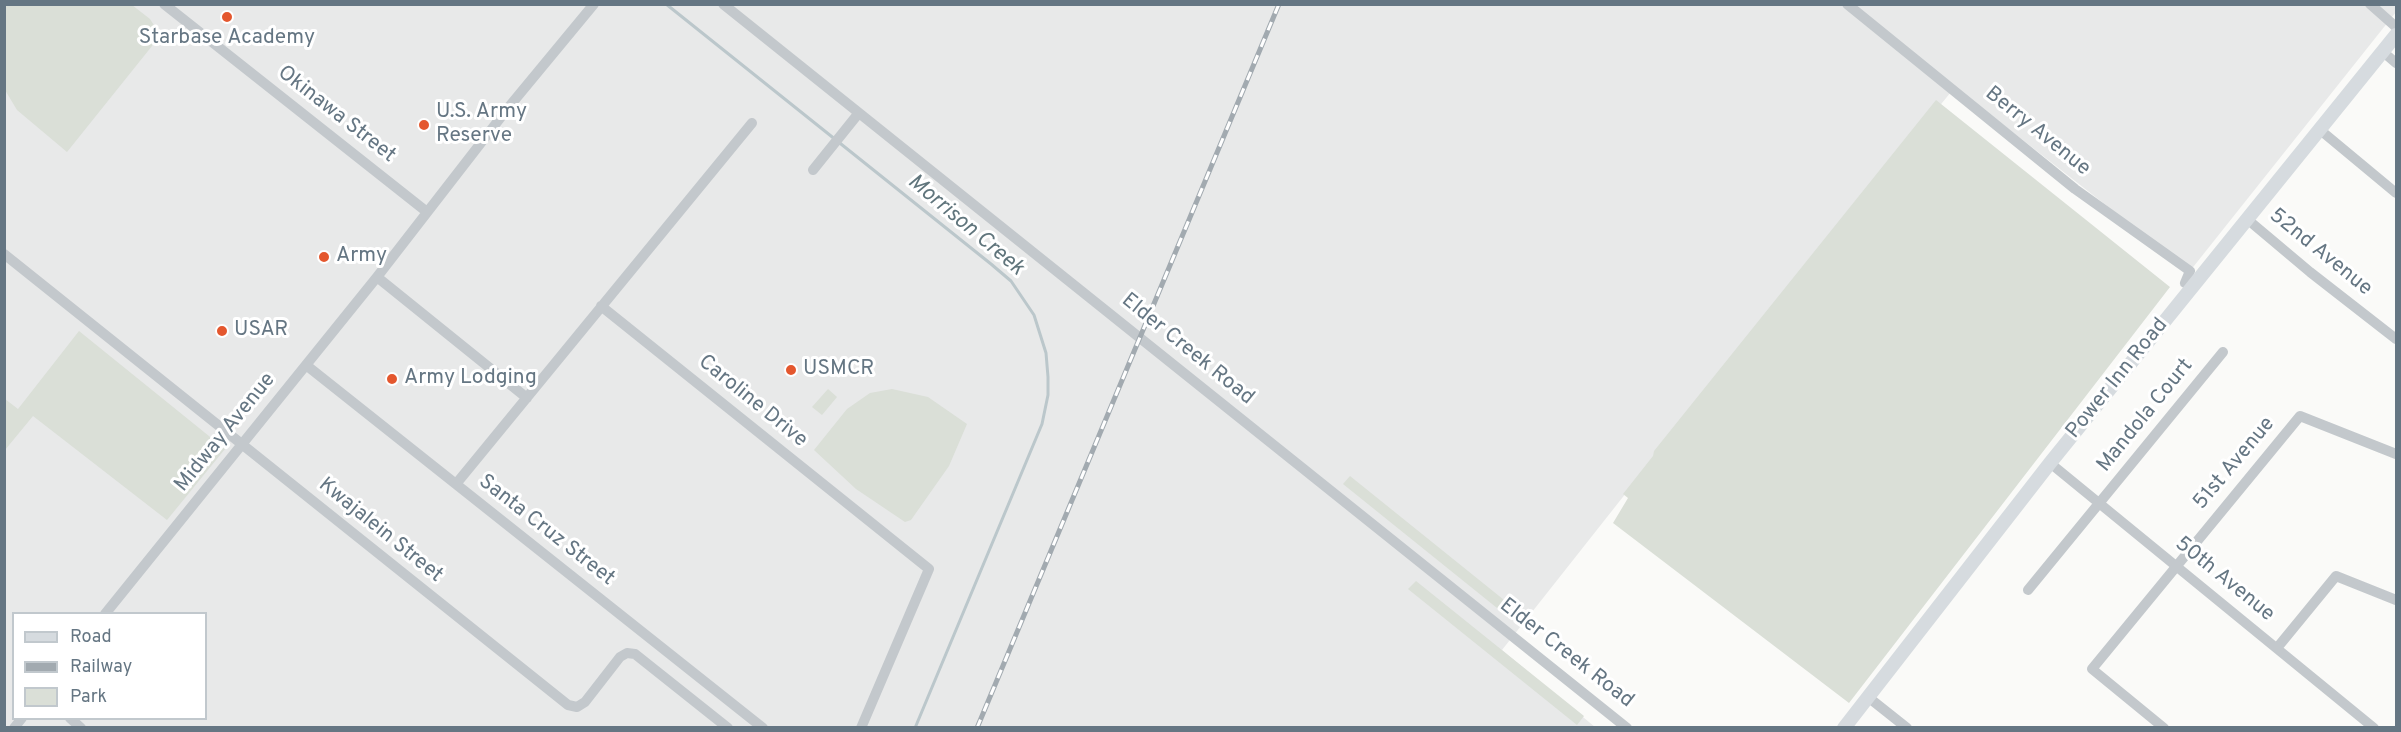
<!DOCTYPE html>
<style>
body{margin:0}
#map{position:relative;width:2401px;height:732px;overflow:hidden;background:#fafaf8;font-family:Overpass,sans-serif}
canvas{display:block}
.frame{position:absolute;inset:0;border:6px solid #657683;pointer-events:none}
.legend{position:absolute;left:12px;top:612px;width:195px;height:108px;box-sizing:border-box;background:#fff;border:2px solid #c1c8cd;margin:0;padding:8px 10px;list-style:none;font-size:18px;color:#657683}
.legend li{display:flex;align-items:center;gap:12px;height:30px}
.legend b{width:30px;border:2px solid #c1c8cd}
</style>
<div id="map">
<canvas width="2401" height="732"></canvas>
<div class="frame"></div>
<ul class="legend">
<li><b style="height:8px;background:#d6dbdf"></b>Road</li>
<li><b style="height:8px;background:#a2aab0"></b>Railway</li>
<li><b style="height:16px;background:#dadfd7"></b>Park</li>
</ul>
</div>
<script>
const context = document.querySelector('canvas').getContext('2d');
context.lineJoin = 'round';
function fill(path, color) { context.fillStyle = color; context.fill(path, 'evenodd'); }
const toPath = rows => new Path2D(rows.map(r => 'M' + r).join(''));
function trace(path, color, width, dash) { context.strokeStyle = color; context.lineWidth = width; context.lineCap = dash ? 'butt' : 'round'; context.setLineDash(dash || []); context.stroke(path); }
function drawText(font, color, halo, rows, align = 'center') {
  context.font = font + ' Overpass,sans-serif'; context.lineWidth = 6; context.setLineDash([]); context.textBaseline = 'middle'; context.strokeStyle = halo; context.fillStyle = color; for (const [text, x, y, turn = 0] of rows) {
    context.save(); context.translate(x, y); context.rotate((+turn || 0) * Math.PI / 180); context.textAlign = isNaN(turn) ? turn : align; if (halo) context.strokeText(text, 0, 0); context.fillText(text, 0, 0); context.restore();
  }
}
fill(toPath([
 [2396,4,2396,12,2190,271,1955,87,1660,450,1502,650,1595,727,5,728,4,5],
 [14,614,206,614,206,718,14,718]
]), '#e8e9e9');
fill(toPath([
 [4,5,132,5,150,19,155,27,155,38,152,46,67,152,17,110,5,90],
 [1936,100,2170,287,1849,703,1613,523,1628,498,1623,494,1653,456,1654,451],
 [79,331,225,449,167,520,33,416,5,450,5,399,18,409],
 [828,389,837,397,822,415,812,407],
 [892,389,928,397,967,424,949,466,911,520,905,522,856,489,814,450,847,409,870,393],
 [1350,476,1509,604,1502,612,1343,484],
 [1416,581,1584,716,1577,725,1408,589]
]), '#dadfd7');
trace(toPath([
 [666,4,991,264,1011,281,1034,315,1046,353,1048,377,1048,395,1042,424,915,728]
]), '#bbc7cb', 3);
trace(toPath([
 [164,4,427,212],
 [723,4,1627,728],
 [1847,4,2075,189,2190,271,2185,283,2192,287],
 [2370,4,2396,27],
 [2382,51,2396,63],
 [2319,129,2396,193],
 [813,170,858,114],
 [2247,219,2310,272,2396,339],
 [4,254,568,705,577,707,585,702,620,657,627,653,635,654,728,728],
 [377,277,527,398],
 [601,306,929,569,861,728],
 [306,365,763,728],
 [2050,463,2374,728],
 [456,484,752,123],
 [2028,590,2223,352],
 [105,614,377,277,508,108,594,4],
 [2277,648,2336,576,2396,600],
 [1868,697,1907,728],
 [70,718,81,728],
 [14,728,22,718],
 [2164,728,2092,669,2300,416,2396,454]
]), '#c3c8cc', 10);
trace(toPath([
 [1844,728,2050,463,2396,35]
]), '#d6dbdf', 14);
const rail = toPath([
 [977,728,1279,4]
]);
trace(rail, '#a2aab0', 5);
trace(rail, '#fff', 3, [9]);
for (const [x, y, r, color] of [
 [227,17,6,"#e4572e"],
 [424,125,6,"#e4572e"],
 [324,257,6,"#e4572e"],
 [222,331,6,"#e4572e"],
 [791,370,6,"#e4572e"],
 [392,379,6,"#e4572e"]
]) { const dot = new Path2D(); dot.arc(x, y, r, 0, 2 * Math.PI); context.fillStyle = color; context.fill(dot); trace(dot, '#fff', 2); }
drawText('21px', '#657683', '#fff', [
 ["Starbase Academy",227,39,"center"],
 ["U.S. Army",436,113],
 ["Reserve",436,137],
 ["Army",336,257],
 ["USAR",234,331],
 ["USMCR",803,370],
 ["Army Lodging",404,379]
], 'left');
drawText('21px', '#657683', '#fff', [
 ["Okinawa Street",336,115,38],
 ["Berry Avenue",2037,132,39],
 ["52nd Avenue",2320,253,39],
 ["Elder Creek Road",1187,350,39],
 ["Power Inn Road",2118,379,-51],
 ["Caroline Drive",752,402,39],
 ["Mandola Court",2146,416,-51],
 ["Midway Avenue",226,433,-51],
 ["51st Avenue",2235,464,-50],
 ["Kwajalein Street",380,531,39],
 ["Santa Cruz Street",546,531,38],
 ["50th Avenue",2224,580,39],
 ["Elder Creek Road",1566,654,38]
]);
drawText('italic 22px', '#60757c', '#fff', [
 ["Morrison Creek",965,226,40]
]);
</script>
